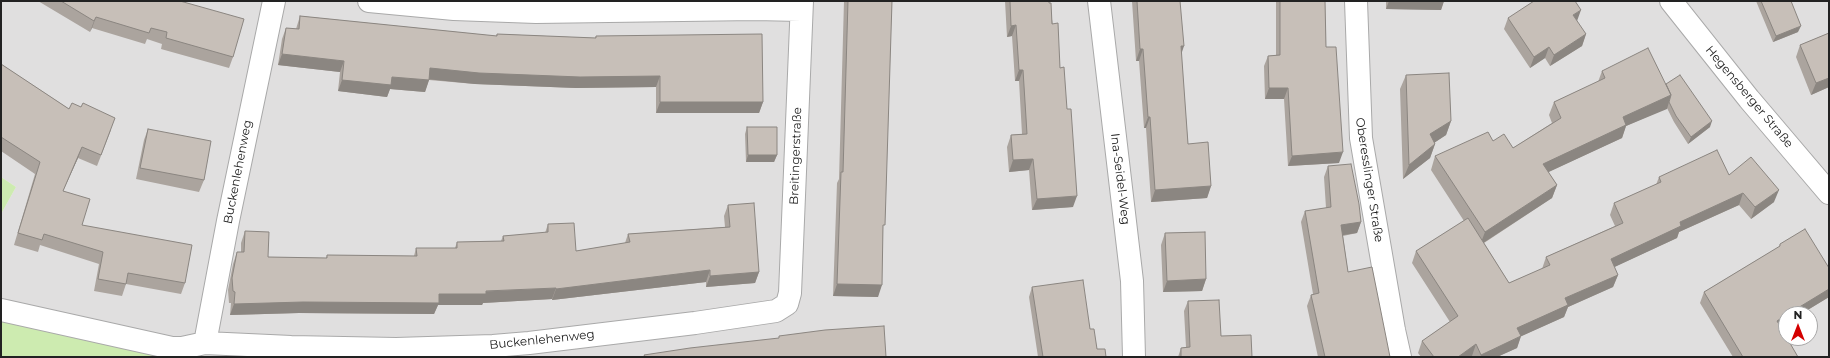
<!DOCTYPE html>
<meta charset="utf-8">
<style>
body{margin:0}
#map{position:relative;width:1830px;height:358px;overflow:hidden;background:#f2efe9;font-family:Montserrat,sans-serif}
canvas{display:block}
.frame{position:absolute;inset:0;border:2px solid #222;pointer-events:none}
.north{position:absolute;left:1778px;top:306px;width:40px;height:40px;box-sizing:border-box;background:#fff;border:1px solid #a7a7a7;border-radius:50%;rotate:0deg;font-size:11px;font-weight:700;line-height:16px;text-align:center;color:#222}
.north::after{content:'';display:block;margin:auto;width:14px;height:18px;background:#d40000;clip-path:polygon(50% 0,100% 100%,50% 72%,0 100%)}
</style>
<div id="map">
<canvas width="1830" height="358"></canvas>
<div class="frame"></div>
<div class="north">N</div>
</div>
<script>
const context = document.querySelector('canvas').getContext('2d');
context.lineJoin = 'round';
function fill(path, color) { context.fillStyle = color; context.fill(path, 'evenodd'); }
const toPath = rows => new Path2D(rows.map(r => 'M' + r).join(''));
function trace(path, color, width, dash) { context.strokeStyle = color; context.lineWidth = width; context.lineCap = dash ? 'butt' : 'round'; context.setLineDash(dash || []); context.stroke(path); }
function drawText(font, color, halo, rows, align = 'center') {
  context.font = font + ' Montserrat,sans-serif'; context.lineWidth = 3.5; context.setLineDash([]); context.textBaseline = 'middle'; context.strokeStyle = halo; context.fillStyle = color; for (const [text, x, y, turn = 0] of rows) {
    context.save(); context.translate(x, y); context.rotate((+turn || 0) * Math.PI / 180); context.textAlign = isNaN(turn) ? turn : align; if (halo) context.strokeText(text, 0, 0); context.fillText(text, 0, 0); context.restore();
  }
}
fill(toPath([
 [1,1,1829,1,1829,357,206,357,191,337,182,340,26,306,1,298,1,214,16,187,1,177],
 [1786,314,1810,314,1810,338,1786,338]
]), '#e0dfdf');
fill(toPath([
 [1,177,16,187,1,214],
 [1,319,169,357,1,357]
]), '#cdebb0');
const minor = toPath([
 [369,1,454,9,536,12,755,9,801,10],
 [1099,1,1132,281,1134,357],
 [1356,1,1361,138,1394,330,1400,357],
 [1671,1,1749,99,1829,193],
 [1,310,172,348,182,348,205,343,291,347,396,349,493,346,529,343,695,323,776,311,787,304,790,293,802,1],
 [205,343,228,221,274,1]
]);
trace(minor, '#a9a9a9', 24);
trace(minor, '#fff', 22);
fill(toPath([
 [38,1,180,1,233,57,229,68,161,49,162,44,147,39,145,44,92,28,90,32],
 [844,1,892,1,883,229,878,297,833,296,837,183,839,179],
 [1005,1,1049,1,1060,68,1073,207,1032,210,1029,170,1009,172,1007,147,1011,135,1022,134,1019,81,1015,81,1012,36,1007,37],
 [1132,1,1180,1,1181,53,1188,144,1211,186,1207,198,1151,202,1146,128,1144,128,1139,61,1136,61],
 [1276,1,1325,1,1326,47,1339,163,1288,166,1284,99,1265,99,1264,66,1268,56,1276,55],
 [1386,1,1444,1,1441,10,1386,9],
 [1756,1,1791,1,1798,32,1773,42],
 [300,16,496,36,497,34,595,38,596,36,763,102,759,113,656,113,656,87,576,88,475,84,429,80,425,92,390,89,387,97,338,91,340,72,278,65,282,39,286,28,296,29],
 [1508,18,1586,34,1582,46,1550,66,1545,58,1530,68,1504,29],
 [1829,33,1829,87,1811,95,1796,57,1800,45],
 [1,64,69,109,111,130,97,166,78,158,63,191,82,225,185,283,181,294,126,284,122,296,94,291,99,264,40,245,38,252,14,245,35,174,1,151],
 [1602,71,1666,84,1710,127,1688,144,1674,122,1667,108,1626,126,1622,138,1548,172,1557,185,1552,198,1484,243,1509,283,1542,269,1546,257,1615,226,1610,215,1614,203,1656,185,1659,177,1729,175,1774,202,1751,219,1739,205,1679,232,1677,238,1614,267,1618,275,1613,287,1568,307,1564,317,1521,336,1517,348,1497,357,1472,357,1472,356,1470,357,1421,357,1418,353,1422,341,1450,322,1412,263,1416,251,1464,221,1431,170,1435,156,1493,141,1513,148,1552,123,1549,115,1554,102,1598,82],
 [1406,75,1451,121,1446,135,1435,142,1435,144,1430,158,1403,179,1400,89],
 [747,127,777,155,774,162,746,162,745,134],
 [148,129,204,180,199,192,136,179,144,140],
 [1328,166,1361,222,1357,233,1343,236,1348,272,1390,357,1318,357,1307,306,1311,295,1313,294,1301,222,1305,211,1326,208,1324,177],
 [728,205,759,272,755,283,706,287,706,282,552,300,552,299,483,303,482,305,438,305,434,314,299,313,230,315,231,303,229,303,228,290,233,264,237,252,241,252,241,243,245,231,268,257,326,258,327,255,414,256,416,248,455,248,457,242,501,241,503,236,545,233,548,224,576,251,625,243,628,234,725,227,724,216],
 [1165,233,1206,279,1202,291,1163,292,1161,245],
 [1780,244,1829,268,1829,297,1801,314,1786,314,1786,323,1780,327,1798,357,1733,357,1700,303,1704,292,1779,247],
 [1032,287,1090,329,1097,349,1106,357,1038,357,1029,297],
 [1188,301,1221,336,1252,357,1178,357,1181,348,1186,347,1184,311]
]), '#aba49e');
fill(toPath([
 [1389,1,1444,1,1441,10,1386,9],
 [1581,10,1577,21,1573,15],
 [96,17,92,28,90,32,94,21],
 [1016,25,1012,36,1007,37,1011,26],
 [1801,26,1798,32,1773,42,1776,36],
 [1586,34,1582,46,1550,66,1554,55],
 [1181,46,1184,46,1180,58],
 [1549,47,1545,58,1530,68,1534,57],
 [1140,49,1143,49,1139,61,1136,61],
 [282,54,344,61,340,72,278,65],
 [430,68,660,76,656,87,576,88,475,84,426,79],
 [1019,70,1023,70,1019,81,1015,81],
 [392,77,429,80,425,92,390,89,387,97,338,91,342,80],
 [1829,78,1829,87,1811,95,1816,83],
 [1269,88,1288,88,1284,99,1265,99],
 [1671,95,1667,109,1626,126,1622,138,1538,177,1543,164,1623,117],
 [660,102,763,102,759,113,656,113],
 [1148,117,1150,117,1146,128,1144,128],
 [1451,121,1446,135,1425,149,1430,134],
 [1712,121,1710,127,1688,144,1691,137],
 [1435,144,1430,158,1403,179,1409,165],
 [82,147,78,158,58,202,63,191],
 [1343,152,1339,163,1288,166,1292,156],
 [748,155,777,155,774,162,746,162],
 [1033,159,1029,170,1009,172,1013,160],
 [1557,185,1552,198,1480,245,1485,232],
 [1211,186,1207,198,1151,202,1155,190],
 [1779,190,1774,202,1751,219,1755,207],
 [1743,193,1739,205,1679,232,1677,238,1606,271,1611,259,1680,222],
 [1077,196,1073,207,1032,210,1037,199],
 [1361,222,1357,233,1337,236,1341,225],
 [710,270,706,282,552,300,556,289],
 [759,272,755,283,706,287,710,276],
 [1618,275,1613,287,1568,307,1564,317,1513,340,1517,328,1565,298],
 [1206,279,1202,291,1163,292,1167,281],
 [837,284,882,285,878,297,833,296],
 [556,288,552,299,483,303,482,305,438,305,434,314,299,313,230,315,234,304],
 [1829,289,1829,297,1801,314,1788,314],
 [1786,315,1786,323,1773,332,1777,321],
 [1521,336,1517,348,1497,357,1480,357,1481,355],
 [1476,344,1472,356,1470,357,1458,357]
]), '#8b8681');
const building = toPath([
 [61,1,180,1,244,19,233,57,166,38,167,32,151,28,149,33,96,17,94,21,61,1],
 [848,1,892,1,885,225,883,225,882,285,837,284,841,172,843,172,848,1],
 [1010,1,1049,1,1049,3,1051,3,1052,24,1058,23,1060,68,1064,67,1067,109,1071,109,1077,196,1037,199,1033,159,1013,160,1011,135,1027,134,1023,70,1019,70,1016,25,1011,26,1010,1],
 [1137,1,1180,1,1184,46,1181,46,1188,144,1208,142,1211,186,1155,190,1150,117,1148,117,1143,49,1140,49,1137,1],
 [1280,1,1325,1,1326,47,1336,47,1343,152,1292,156,1288,88,1269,88,1268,56,1280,55,1280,1],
 [1534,1,1575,1,1581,10,1573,15,1586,34,1554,55,1549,47,1534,57,1508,18,1534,1],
 [1761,1,1791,1,1801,26,1776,36,1761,1],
 [300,16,497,36,497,34,596,38,596,36,762,34,763,102,660,102,660,76,580,77,479,73,430,68,429,80,392,77,391,85,342,80,344,61,282,54,286,28,299,29,300,16],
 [1829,33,1829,78,1816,83,1800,45,1829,33],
 [1648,48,1671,95,1623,117,1626,125,1543,164,1557,185,1485,232,1435,156,1488,132,1493,141,1504,134,1513,148,1561,118,1554,102,1605,78,1602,71,1648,48],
 [1,64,69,109,72,103,81,107,83,103,115,118,101,155,82,147,63,191,90,199,82,225,192,245,185,283,128,273,126,284,98,279,103,252,44,234,42,240,18,233,40,162,1,137,1,64],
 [1449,73,1451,121,1430,134,1435,144,1409,165,1406,75,1449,73],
 [1680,75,1712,121,1691,137,1676,116,1669,102,1671,95,1666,84,1680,75],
 [747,127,777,127,777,155,748,155,747,127],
 [148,129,211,141,204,180,140,168,148,129],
 [1717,150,1729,175,1751,157,1779,190,1755,207,1743,193,1680,222,1681,226,1611,259,1618,275,1565,298,1568,305,1517,328,1521,336,1481,355,1476,344,1458,357,1434,357,1422,341,1458,316,1416,251,1468,218,1509,283,1550,265,1546,257,1623,223,1614,203,1661,182,1659,177,1717,150],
 [1351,164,1359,204,1361,222,1341,225,1348,272,1372,267,1390,357,1325,357,1311,295,1319,293,1305,211,1331,207,1328,166,1351,164],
 [754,203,759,272,710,276,710,270,556,289,556,288,486,291,486,294,439,294,439,303,303,302,234,304,235,292,233,291,232,278,237,252,244,252,245,231,269,232,268,257,327,258,327,255,417,256,416,248,457,248,457,242,504,241,503,236,548,232,548,224,574,223,576,251,630,242,628,234,730,227,728,205,754,203],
 [1805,229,1829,268,1829,289,1788,314,1786,314,1786,315,1777,321,1786,336,1786,338,1787,338,1798,357,1743,357,1704,292,1780,246,1780,244,1805,229],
 [1205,232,1206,279,1167,281,1165,233,1205,232],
 [1083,280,1090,329,1094,329,1097,349,1105,349,1106,357,1043,357,1032,287,1083,280],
 [1219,300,1221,336,1251,335,1252,357,1181,357,1181,348,1190,347,1188,301,1219,300],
 [884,326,886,357,645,357,644,355,690,348,779,338,779,336,825,330,884,326]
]);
fill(building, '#c7bfb8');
trace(building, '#8b8681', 1);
drawText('12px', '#222', '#fff', [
 ["Hegensberger Straße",1749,97,50],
 ["Breitingerstraße",796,156,-88],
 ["Buckenlehenweg",238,172,-79],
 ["Ina-Seidel-Weg",1120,179,83],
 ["Oberesslinger Straße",1369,180,81],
 ["Buckenlehenweg",542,340,-6]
]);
</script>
